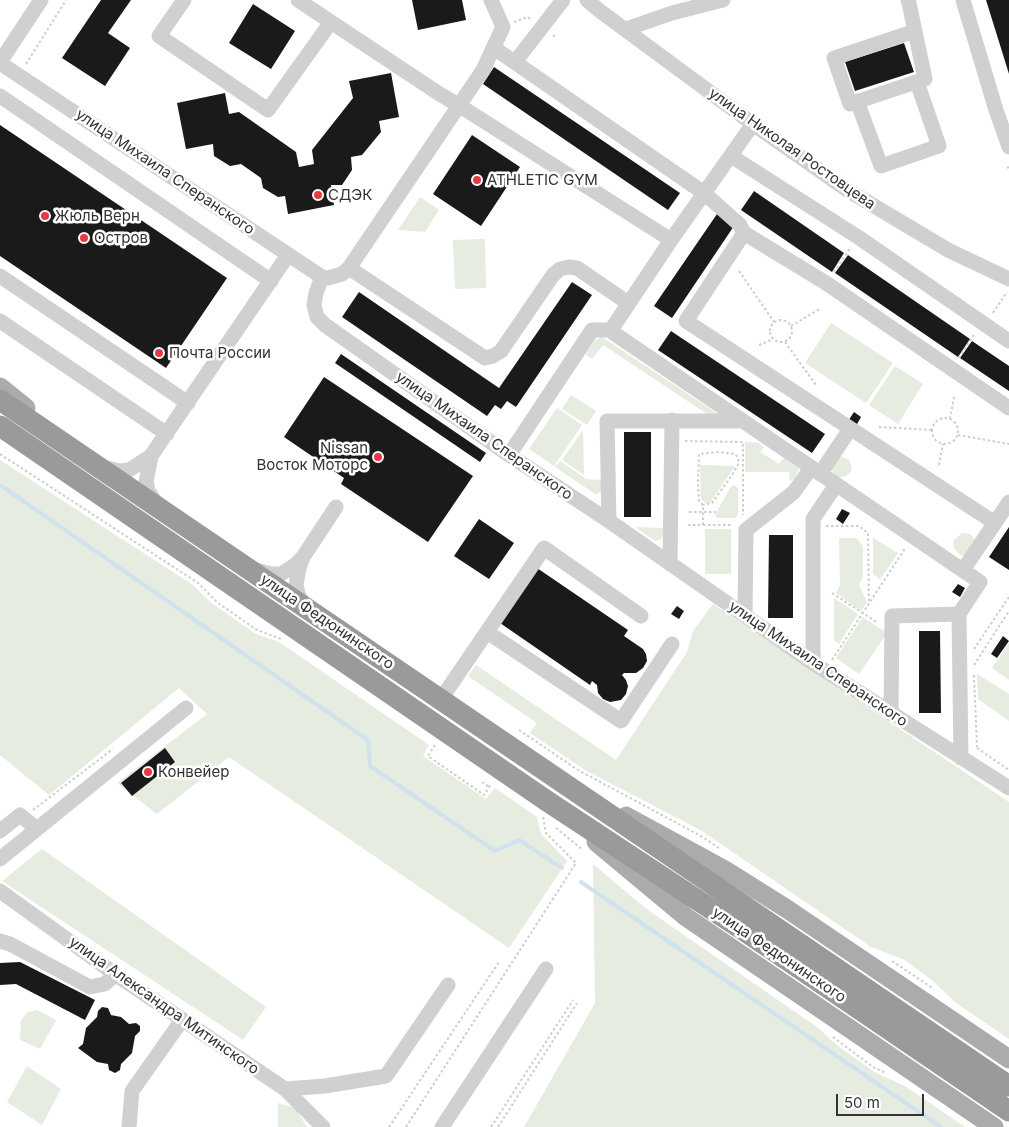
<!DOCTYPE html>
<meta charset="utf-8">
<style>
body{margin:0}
#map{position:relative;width:1009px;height:1127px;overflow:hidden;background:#fff;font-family:Inter,sans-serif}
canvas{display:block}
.scale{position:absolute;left:836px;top:1094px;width:88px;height:22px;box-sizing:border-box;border:2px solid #333;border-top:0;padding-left:6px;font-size:15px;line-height:18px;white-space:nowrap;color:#333;-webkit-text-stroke:4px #fff;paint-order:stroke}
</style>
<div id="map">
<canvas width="1009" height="1127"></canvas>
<div class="scale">50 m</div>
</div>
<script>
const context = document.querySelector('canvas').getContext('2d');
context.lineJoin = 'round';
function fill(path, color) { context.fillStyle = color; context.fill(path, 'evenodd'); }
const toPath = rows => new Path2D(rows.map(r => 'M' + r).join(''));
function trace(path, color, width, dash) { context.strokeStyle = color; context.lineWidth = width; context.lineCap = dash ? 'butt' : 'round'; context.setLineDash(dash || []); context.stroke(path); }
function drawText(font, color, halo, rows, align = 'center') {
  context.font = font + ' Inter,sans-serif'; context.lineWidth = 5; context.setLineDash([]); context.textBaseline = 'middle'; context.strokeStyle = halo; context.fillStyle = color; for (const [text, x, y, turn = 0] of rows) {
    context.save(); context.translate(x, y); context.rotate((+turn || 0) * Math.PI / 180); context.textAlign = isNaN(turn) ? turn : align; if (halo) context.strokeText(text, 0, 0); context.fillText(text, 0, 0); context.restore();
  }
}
fill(toPath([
 [420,197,439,210,425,232,398,230],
 [485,239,486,288,455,289,453,240],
 [831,323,893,363,866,403,805,363],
 [602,337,721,416,710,416,603,345,592,359,585,354,595,340],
 [895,366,923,384,898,424,869,405],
 [571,395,596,411,587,425,562,409],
 [557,408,582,425,554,466,529,449],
 [583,430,584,475,562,460],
 [745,442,759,443,764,447,760,452,779,464,784,458,799,469,794,479,790,481,789,472,745,472],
 [840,456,849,460,852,467,850,473,844,477,837,477,831,469],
 [0,460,193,585,210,602,256,634,279,642,429,745,423,756,486,799,495,788,537,817,541,834,567,861,509,948,229,757,157,814,117,783,207,714,179,688,49,795,0,755],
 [560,461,586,479,603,480,601,491,599,493,595,494,555,467],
 [700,465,735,466,710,503,705,503,701,499],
 [734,485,738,488,738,514,736,518,717,518,715,515,730,488],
 [635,527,663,528,663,536,660,540,655,541],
 [705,529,731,529,731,574,705,574],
 [962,533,970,534,975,540,967,556,960,555,953,547,954,540],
 [839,538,856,538,863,546,863,577,859,585,867,602,861,611,836,593,840,585],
 [873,538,898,553,880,580,873,574],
 [834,598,858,614,839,644,834,640],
 [713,604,1009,802,1009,1039,956,1003,933,981,905,960,871,947,702,831,585,770,530,733,537,723,468,676,476,665,616,760,687,652,693,631],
 [863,617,887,633,859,674,836,658],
 [1009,643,1009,680,992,668],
 [977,674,1009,694,1009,721,978,699],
 [42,849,266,1007,243,1040,2,881],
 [593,864,645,908,817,1027,838,1046,876,1073,905,1086,965,1127,524,1127,595,1003],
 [37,1010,56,1020,40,1049,20,1040,21,1021,27,1012],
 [27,1066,61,1089,42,1125,7,1102],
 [278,1103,295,1108,307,1127,278,1127]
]), '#e6ecdf');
trace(toPath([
 [0,485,368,740,370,766,495,851,519,840,562,868],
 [581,882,941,1127]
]), '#cfe2ee', 4);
fill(toPath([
 [101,0,131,0,108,33,130,48,105,86,62,58],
 [412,0,462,0,466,20,418,30],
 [986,0,1009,0,1009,74],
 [253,4,295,31,271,69,229,43],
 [904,43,914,72,855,91,845,62],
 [494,67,680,193,668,210,483,84],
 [391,73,399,117,379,121,381,132,362,155,351,157,352,170,342,185,331,185,334,205,288,214,285,196,278,197,263,188,261,178,241,164,230,166,214,156,213,144,186,149,177,103,225,93,229,114,239,112,296,152,299,167,314,164,312,150,353,98,349,81],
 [0,125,227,278,166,368,0,256],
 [472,135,520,167,481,226,433,194],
 [754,191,844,253,832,272,741,210],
 [717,214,734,226,672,318,654,306],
 [848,255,970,339,958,357,835,273],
 [572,282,592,295,516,407,507,401,501,409,495,405,487,416,342,317,359,292,499,388],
 [671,331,825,434,812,453,658,350],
 [972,341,1009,366,1009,391,960,358],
 [341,354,486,453,480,462,335,363],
 [324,377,473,476,428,542,341,484,344,478,284,437],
 [854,412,861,417,856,426,848,421],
 [624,432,651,432,651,517,624,517],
 [842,509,850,513,843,524,836,519],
 [479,519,514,543,489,579,454,556],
 [1009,527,1009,570,989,557],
 [769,535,793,535,793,618,768,618],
 [537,568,628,630,624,636,643,649,646,654,647,661,643,668,636,673,624,673,622,675,626,680,628,686,626,694,621,700,610,702,603,699,598,693,597,685,592,681,590,685,500,623],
 [958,584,965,588,960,597,952,592],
 [677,606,684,611,679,619,671,614],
 [919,631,940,631,941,713,919,713],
 [1003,636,1009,641,997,658,991,654],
 [165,748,175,762,132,796,121,783],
 [20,962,95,1000,85,1020,16,984,0,985,0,963],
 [102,1007,108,1008,111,1015,121,1017,129,1024,136,1023,140,1026,140,1031,135,1036,132,1053,121,1064,120,1070,115,1073,109,1070,108,1064,97,1062,78,1048,83,1044,86,1028,97,1017,98,1011]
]), '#1a1a1a');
trace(toPath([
 [514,22,528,17,530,19],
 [553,35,557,38],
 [26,64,66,0],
 [1007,168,1009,167],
 [739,271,774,322],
 [834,272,851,247],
 [993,313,1007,292],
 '770 331a11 11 0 1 1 22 0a11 11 0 1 1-22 0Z',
 [791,326,821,308],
 [785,342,816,385],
 [759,345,773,339],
 [959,358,975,333],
 '932 431a13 13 0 1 1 26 0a13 13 0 1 1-26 0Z',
 [950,419,954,397],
 [879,427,932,430],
 [958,435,1009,444],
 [685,441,743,442,743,515],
 [0,454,198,583,218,603,257,630,281,639],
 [939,465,943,444],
 [689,512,716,512],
 [688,525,733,525],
 [703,525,703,505,699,501,698,481,699,454,719,452,735,454,738,458,739,463,732,475,712,503,703,505],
 [826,526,859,526,868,533,869,603],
 [832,593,878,623],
 [974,649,1009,597],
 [832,660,906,547],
 [974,665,1009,611],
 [974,675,977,747],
 [519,730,578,770,701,836,719,848],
 [435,745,428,756,484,795,491,784],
 [977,748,1009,770],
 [482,782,489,787],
 [33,810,113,749],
 [556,828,583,850],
 [892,961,934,989],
 [833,1037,873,1067,886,1073],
 [389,1127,499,962],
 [406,1127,576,863,546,833,543,817],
 [491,1127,573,1000],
 [498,1127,577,1003]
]), '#cdcdcd', 2, [2.5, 2.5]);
trace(toPath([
 [184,0,159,36,268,110,331,22,438,93,460,106,671,240],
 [298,0,331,22],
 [587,0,600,11,753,124,849,191,948,250,1009,279],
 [908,0,909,3,925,79,850,104,834,58,915,31],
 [963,0,996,110,1009,147],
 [626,29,672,13,723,0],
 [494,48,704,193,740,225,744,233],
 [0,62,41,0],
 [515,62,563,0],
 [0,63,322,277,328,278,342,274,349,268,483,70,503,27,491,0],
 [0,96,271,281],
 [857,101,881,166,939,146,917,82],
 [731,156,858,237,1009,341],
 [349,268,485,358,493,356,501,351,553,275,560,269,569,267,577,268,628,303],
 [0,276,188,403],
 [322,277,316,293,314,305,317,317,325,325,509,455,609,521,813,663,1009,788],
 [0,321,167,434],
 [609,330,980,582,959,614,961,758],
 [509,455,592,330,611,330,671,240,753,124],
 [151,456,146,482,148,491,157,504],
 [103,467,119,471,129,470,151,456,288,255],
 [820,474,850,429],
 [609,521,607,421,742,421],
 [995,523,686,321,744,233,826,283,1009,408],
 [670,564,672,420],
 [256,570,271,574,281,574,295,565,302,558],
 [963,570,1009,502],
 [304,606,298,594,296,585,299,568,303,557,336,507],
 [745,616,746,530,794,492,811,468],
 [487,632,621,721,672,644],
 [813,663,813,519,836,485],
 [441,699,544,548,641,616],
 [891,714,892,616,959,614],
 [0,831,20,815,37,829],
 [0,859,186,708],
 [0,891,115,974,285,1089,323,1127],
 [0,941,10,944,90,987,105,984,115,974],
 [285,1089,325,1086,386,1076,448,985],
 [129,1127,132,1091,182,1020],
 [442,1127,546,969]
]), '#d0d0d0', 15);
trace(toPath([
 [0,387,26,408],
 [626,816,725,870,787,909,1009,1059],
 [596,842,686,917,994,1127]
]), '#ababab', 19);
trace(toPath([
 [0,400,1009,1086],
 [0,426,547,801,743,930,1009,1111]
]), '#9a9a9a', 21);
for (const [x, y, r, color] of [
 [477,180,5,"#e63946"],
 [318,195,5,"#e63946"],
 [45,216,5,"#e63946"],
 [84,238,5,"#e63946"],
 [159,353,5,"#e63946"],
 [378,457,5,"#e63946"],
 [148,772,5,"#e63946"]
]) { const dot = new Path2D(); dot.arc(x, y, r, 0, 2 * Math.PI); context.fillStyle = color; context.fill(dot); trace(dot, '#fff', 2); }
drawText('15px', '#333', '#fff', [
 ["улица Николая Ростовцева",792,149,35],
 ["улица Михаила Сперанского",165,172,34],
 ["улица Михаила Сперанского",484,436,35],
 ["улица Федюнинского",327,622,34],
 ["улица Михаила Сперанского",818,664,34],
 ["улица Федюнинского",779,955,34],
 ["улица Александра Митинского",164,1006,35]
]);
drawText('15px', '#333', '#fff', [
 ["ATHLETIC GYM",487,180],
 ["СДЭК",328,195],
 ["Жюль Верн",55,216],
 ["Остров",94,238],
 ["Почта России",169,353],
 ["Nissan",368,448,"right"],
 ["Восток Моторс",368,465,"right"],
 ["Конвейер",158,772]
], 'left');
</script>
